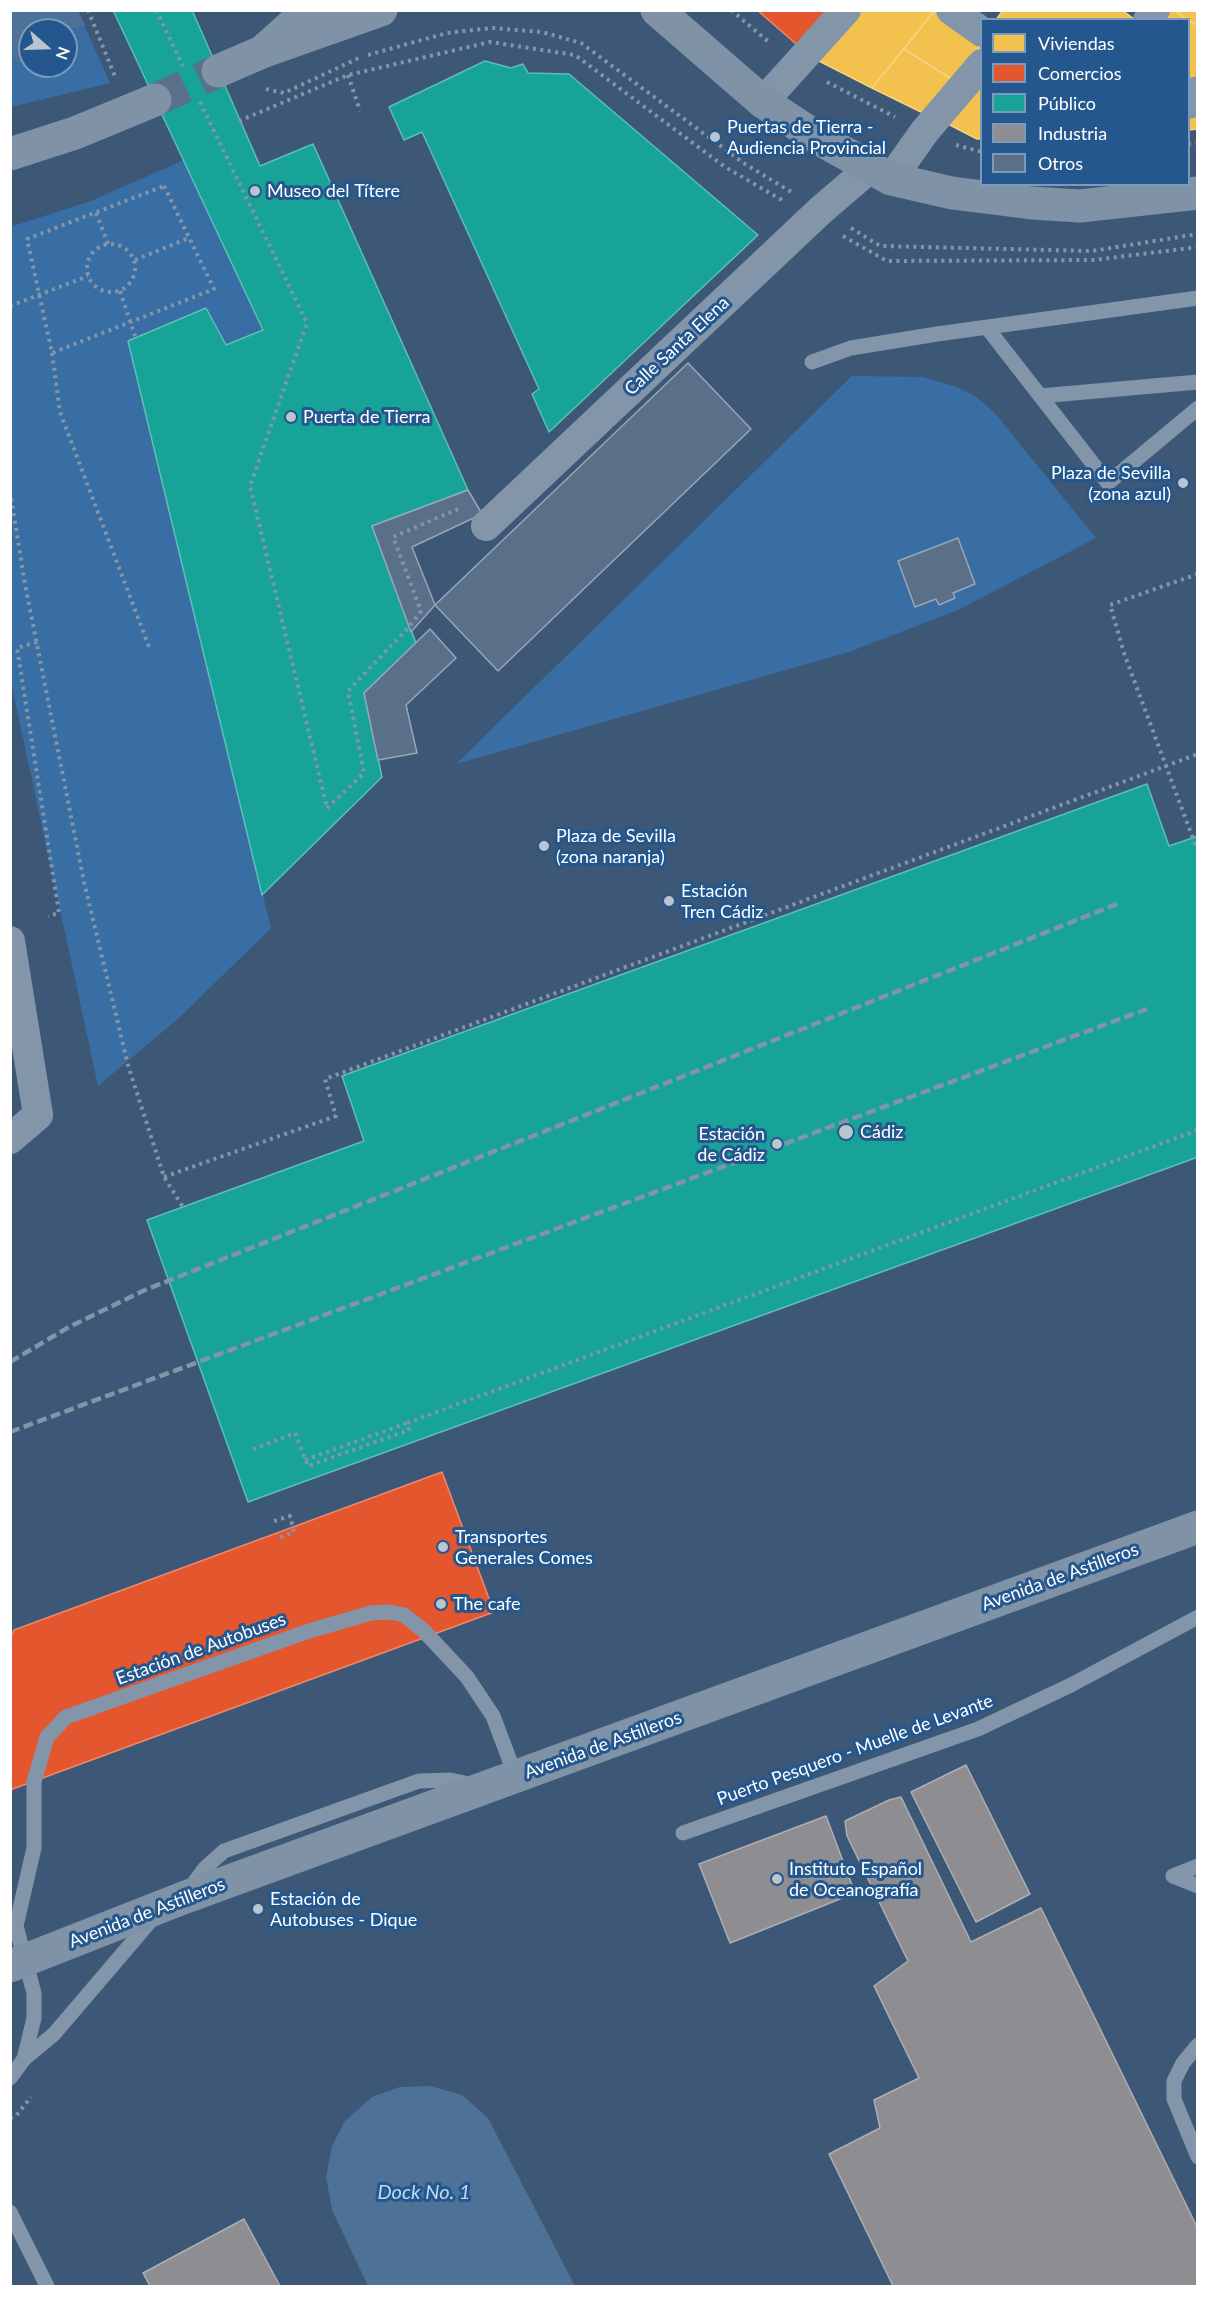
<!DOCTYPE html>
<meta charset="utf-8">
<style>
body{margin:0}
#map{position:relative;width:1208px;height:2297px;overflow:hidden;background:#3c5876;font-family:Lato,sans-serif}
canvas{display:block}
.frame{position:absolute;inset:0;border:12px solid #fff;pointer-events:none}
.legend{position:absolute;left:980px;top:18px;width:210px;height:168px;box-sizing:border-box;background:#24578e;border:2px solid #7c9abb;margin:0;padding:8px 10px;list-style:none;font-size:18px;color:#fff}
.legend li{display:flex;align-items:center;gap:12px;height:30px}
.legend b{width:30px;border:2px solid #7c9abb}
.north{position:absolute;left:18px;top:18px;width:60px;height:60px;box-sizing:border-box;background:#24578e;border:2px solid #7c9abb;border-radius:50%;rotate:110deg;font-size:16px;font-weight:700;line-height:24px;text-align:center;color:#fff}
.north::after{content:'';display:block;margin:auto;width:21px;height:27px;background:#bbc5cf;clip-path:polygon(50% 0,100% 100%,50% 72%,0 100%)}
</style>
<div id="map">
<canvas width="1208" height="2297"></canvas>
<div class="frame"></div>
<ul class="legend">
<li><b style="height:16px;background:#f2c14e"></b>Viviendas</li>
<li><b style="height:16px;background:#e4572e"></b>Comercios</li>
<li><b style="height:16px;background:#17a398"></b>Público</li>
<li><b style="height:16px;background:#8d8d92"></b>Industria</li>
<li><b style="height:16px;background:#597088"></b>Otros</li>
</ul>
<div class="north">N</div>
</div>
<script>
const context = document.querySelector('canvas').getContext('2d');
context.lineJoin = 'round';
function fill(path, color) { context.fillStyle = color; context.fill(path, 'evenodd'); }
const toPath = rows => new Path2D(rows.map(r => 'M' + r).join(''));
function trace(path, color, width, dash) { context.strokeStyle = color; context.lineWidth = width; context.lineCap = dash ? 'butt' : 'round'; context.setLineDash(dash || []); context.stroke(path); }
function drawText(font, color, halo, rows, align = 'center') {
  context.font = font + ' Lato,sans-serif'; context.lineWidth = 6; context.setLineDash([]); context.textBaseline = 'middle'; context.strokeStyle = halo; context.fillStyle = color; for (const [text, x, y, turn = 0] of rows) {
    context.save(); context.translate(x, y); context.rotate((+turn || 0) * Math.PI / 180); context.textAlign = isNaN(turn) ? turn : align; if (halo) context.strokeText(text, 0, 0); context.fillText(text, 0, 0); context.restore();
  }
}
fill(toPath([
 [10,11,78,11,110,83,11,107],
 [30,30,66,30,66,66,30,66],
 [184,160,263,330,226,345,206,308,128,341,271,928,180,1017,98,1086,11,682,10,227,91,201],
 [852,376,923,377,957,387,975,396,994,412,1096,538,958,610,849,652,456,764]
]), '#396ea4');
fill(toPath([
 [10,11,78,11,85,25,66,30,30,30,30,65,18,62,11,54],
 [430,2086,462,2095,488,2118,575,2286,368,2286,332,2210,326,2177,332,2146,345,2121,372,2097,400,2087]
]), '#4e7197');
const homes = toPath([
 [863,10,934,11,872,88,819,61,863,10],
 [1003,10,1122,10,1134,19,996,20,1003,10],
 [1165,10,1174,10,1187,20,1159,20,1165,10],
 [1174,10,1198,10,1198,26,1188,20,1174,10],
 [934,11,982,45,953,80,904,49,934,11],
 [1188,20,1198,26,1198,78,1188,91,1188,20],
 [904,49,953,80,925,114,872,88,904,49],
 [982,81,982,139,977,139,946,123,982,81],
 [1198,106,1198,129,1188,130,1188,120,1198,106]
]);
fill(homes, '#f2c14e');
trace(homes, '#f6d483', 1.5);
const shops = toPath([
 [757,10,838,10,803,50,757,10],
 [442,1472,494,1612,10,1790,10,1639,14,1630,442,1472]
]);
fill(shops, '#e4572e');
trace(shops, '#ec896d', 1.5);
const public = toPath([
 [113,10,192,10,260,166,313,144,468,490,372,526,416,643,364,693,382,777,262,895,128,341,206,308,226,345,263,330,113,10],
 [485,61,511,68,523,64,528,73,569,74,758,235,549,432,532,394,539,389,422,132,404,140,389,107,485,61],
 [1147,784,1169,846,1198,836,1198,1157,248,1502,147,1220,364,1141,342,1076,1147,784]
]);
fill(public, '#17a398');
trace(public, '#5dbfb7', 1.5);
const industry = toPath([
 [966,1765,1030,1894,976,1922,911,1792,966,1765],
 [901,1797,971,1942,1041,1908,1198,2229,1198,2286,893,2286,829,2154,880,2128,874,2100,919,2078,874,1986,908,1961,847,1836,845,1821,889,1800,901,1797],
 [826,1816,855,1893,730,1943,699,1864,826,1816],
 [244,2219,280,2286,150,2286,143,2273,244,2219]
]);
fill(industry, '#8d8d92');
trace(industry, '#afafb3', 1.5);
const building = toPath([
 [688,363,751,429,498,671,435,605,688,363],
 [468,490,482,514,412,547,435,605,411,632,372,526,468,490],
 [958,538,975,584,953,593,955,598,939,605,936,599,915,607,898,561,958,538],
 [430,629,456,658,406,705,417,753,378,760,364,693,430,629]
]);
fill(building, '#597088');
trace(building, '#97a7b8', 1.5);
trace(toPath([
 [155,100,218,71]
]), '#59718b', 33, [33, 16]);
trace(toPath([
 [88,10,116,79],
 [156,10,183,66],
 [731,10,771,44],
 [368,55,447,33,492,28,542,32,581,43,745,164,793,193],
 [348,75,360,111],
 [827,82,895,117],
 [266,89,284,93,361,57],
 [200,102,307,323,250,486,327,808],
 [239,121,348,75,490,42,575,55,725,167,782,200],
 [1188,144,1198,143],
 [956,145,982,152],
 [164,186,214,289,52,353,27,239,164,186],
 [96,213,108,244],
 [851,228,880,246,1092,251,1198,234],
 [843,236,887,261,1094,260,1198,247],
 '87 268a24 24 0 1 1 48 0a24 24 0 1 1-48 0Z',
 [135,260,189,238],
 [120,291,135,336],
 [10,306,88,276],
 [52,353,60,412,149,647],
 [10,491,25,584,84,882,128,1065,164,1177,183,1207],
 [1198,574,1110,605,1125,656,1198,852],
 [37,642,17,648,59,913,48,916],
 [327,808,364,773,348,691,409,627,421,611,393,537,458,509],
 [164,1177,336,1116,325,1079,1198,754],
 [253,1449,295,1433,308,1466,409,1430,407,1423,1198,1130],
 [305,1460,407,1423],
 [274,1521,290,1516,294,1532,279,1538],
 [10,2118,16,2116,31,2097]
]), '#8396a9', 4, [3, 4.5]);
trace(toPath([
 [988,329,1108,483,1198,408],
 [812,362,851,348,937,334,1198,298],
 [1040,396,1198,382],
 [683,1833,978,1729,1071,1685,1198,1617],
 [1173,1876,1198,1866],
 [1173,1876,1198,1886],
 [189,1890,205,1868,224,1851,419,1781,450,1780,474,1785],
 [1198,2045,1183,2063,1174,2081,1174,2099,1198,2157],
 [24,2059,54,2034,153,1918],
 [10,2078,24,2059,34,2018,34,1993,16,1926,34,1848,34,1782,47,1737,66,1717,309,1631,371,1613,390,1612,404,1615,423,1630,467,1677,493,1716,516,1777],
 [10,2212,47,2286]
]), '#8396a9', 15);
trace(toPath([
 [951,10,982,32],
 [1148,20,1155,10],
 [763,102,846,10],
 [1188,104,1198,91],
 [891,179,925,131,982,64],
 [486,526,821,210,870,168],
 [10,941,38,1115,10,1139]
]), '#8396a9', 30);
trace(toPath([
 [657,10,763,102,816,137,891,179,952,193,1032,203,1080,206,1198,193],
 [262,52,381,10],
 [218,71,262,52,309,10],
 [10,154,75,133,155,100],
 [10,1966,183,1898,1198,1527]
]), '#7f92a6', 33);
trace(toPath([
 [10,1362,69,1327,145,1290,1117,904],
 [10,1432,1147,1009]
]), '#8394a9', 4.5, [10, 4.5]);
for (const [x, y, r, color] of [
 [715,137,6,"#bbc5cf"],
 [255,191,6,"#bbc5cf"],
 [291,417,6,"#bbc5cf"],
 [1183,483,6,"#bbc5cf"],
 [544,846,6,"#bbc5cf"],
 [669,901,6,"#bbc5cf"],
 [846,1132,8,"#bbc5cf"],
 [777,1144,6,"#bbc5cf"],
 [443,1547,6,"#bbc5cf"],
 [441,1604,6,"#bbc5cf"],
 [777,1879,6,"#bbc5cf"],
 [258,1909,6,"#bbc5cf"]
]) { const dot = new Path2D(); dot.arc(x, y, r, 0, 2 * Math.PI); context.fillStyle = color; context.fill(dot); trace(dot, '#24578e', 2); }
drawText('18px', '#fff', '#24578e', [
 ["Puertas de Tierra -",727,127],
 ["Audiencia Provincial",727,148],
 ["Museo del Títere",267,191],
 ["Puerta de Tierra",303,417],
 ["Plaza de Sevilla",1171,473,"right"],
 ["(zona azul)",1171,494,"right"],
 ["Plaza de Sevilla",556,836],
 ["(zona naranja)",556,857],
 ["Estación",681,891],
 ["Tren Cádiz",681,912],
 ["Cádiz",860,1132],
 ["Estación",765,1134,"right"],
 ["de Cádiz",765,1155,"right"],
 ["Transportes",455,1537],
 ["Generales Comes",455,1558],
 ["The cafe",453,1604],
 ["Instituto Español",789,1869],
 ["de Oceanografía",789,1890],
 ["Estación de",270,1899],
 ["Autobuses - Dique",270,1920]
], 'left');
drawText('18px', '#fff', '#24578e', [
 ["Calle Santa Elena",677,346,-43],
 ["Avenida de Astilleros",1060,1577,-20],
 ["Estación de Autobuses",201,1649,-20],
 ["Avenida de Astilleros",603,1745,-20],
 ["Puerto Pesquero - Muelle de Levante",855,1750,-20],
 ["Avenida de Astilleros",147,1913,-21]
]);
drawText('italic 20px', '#bfd9f2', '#24578e', [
 ["Dock No. 1",424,2193]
]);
</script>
